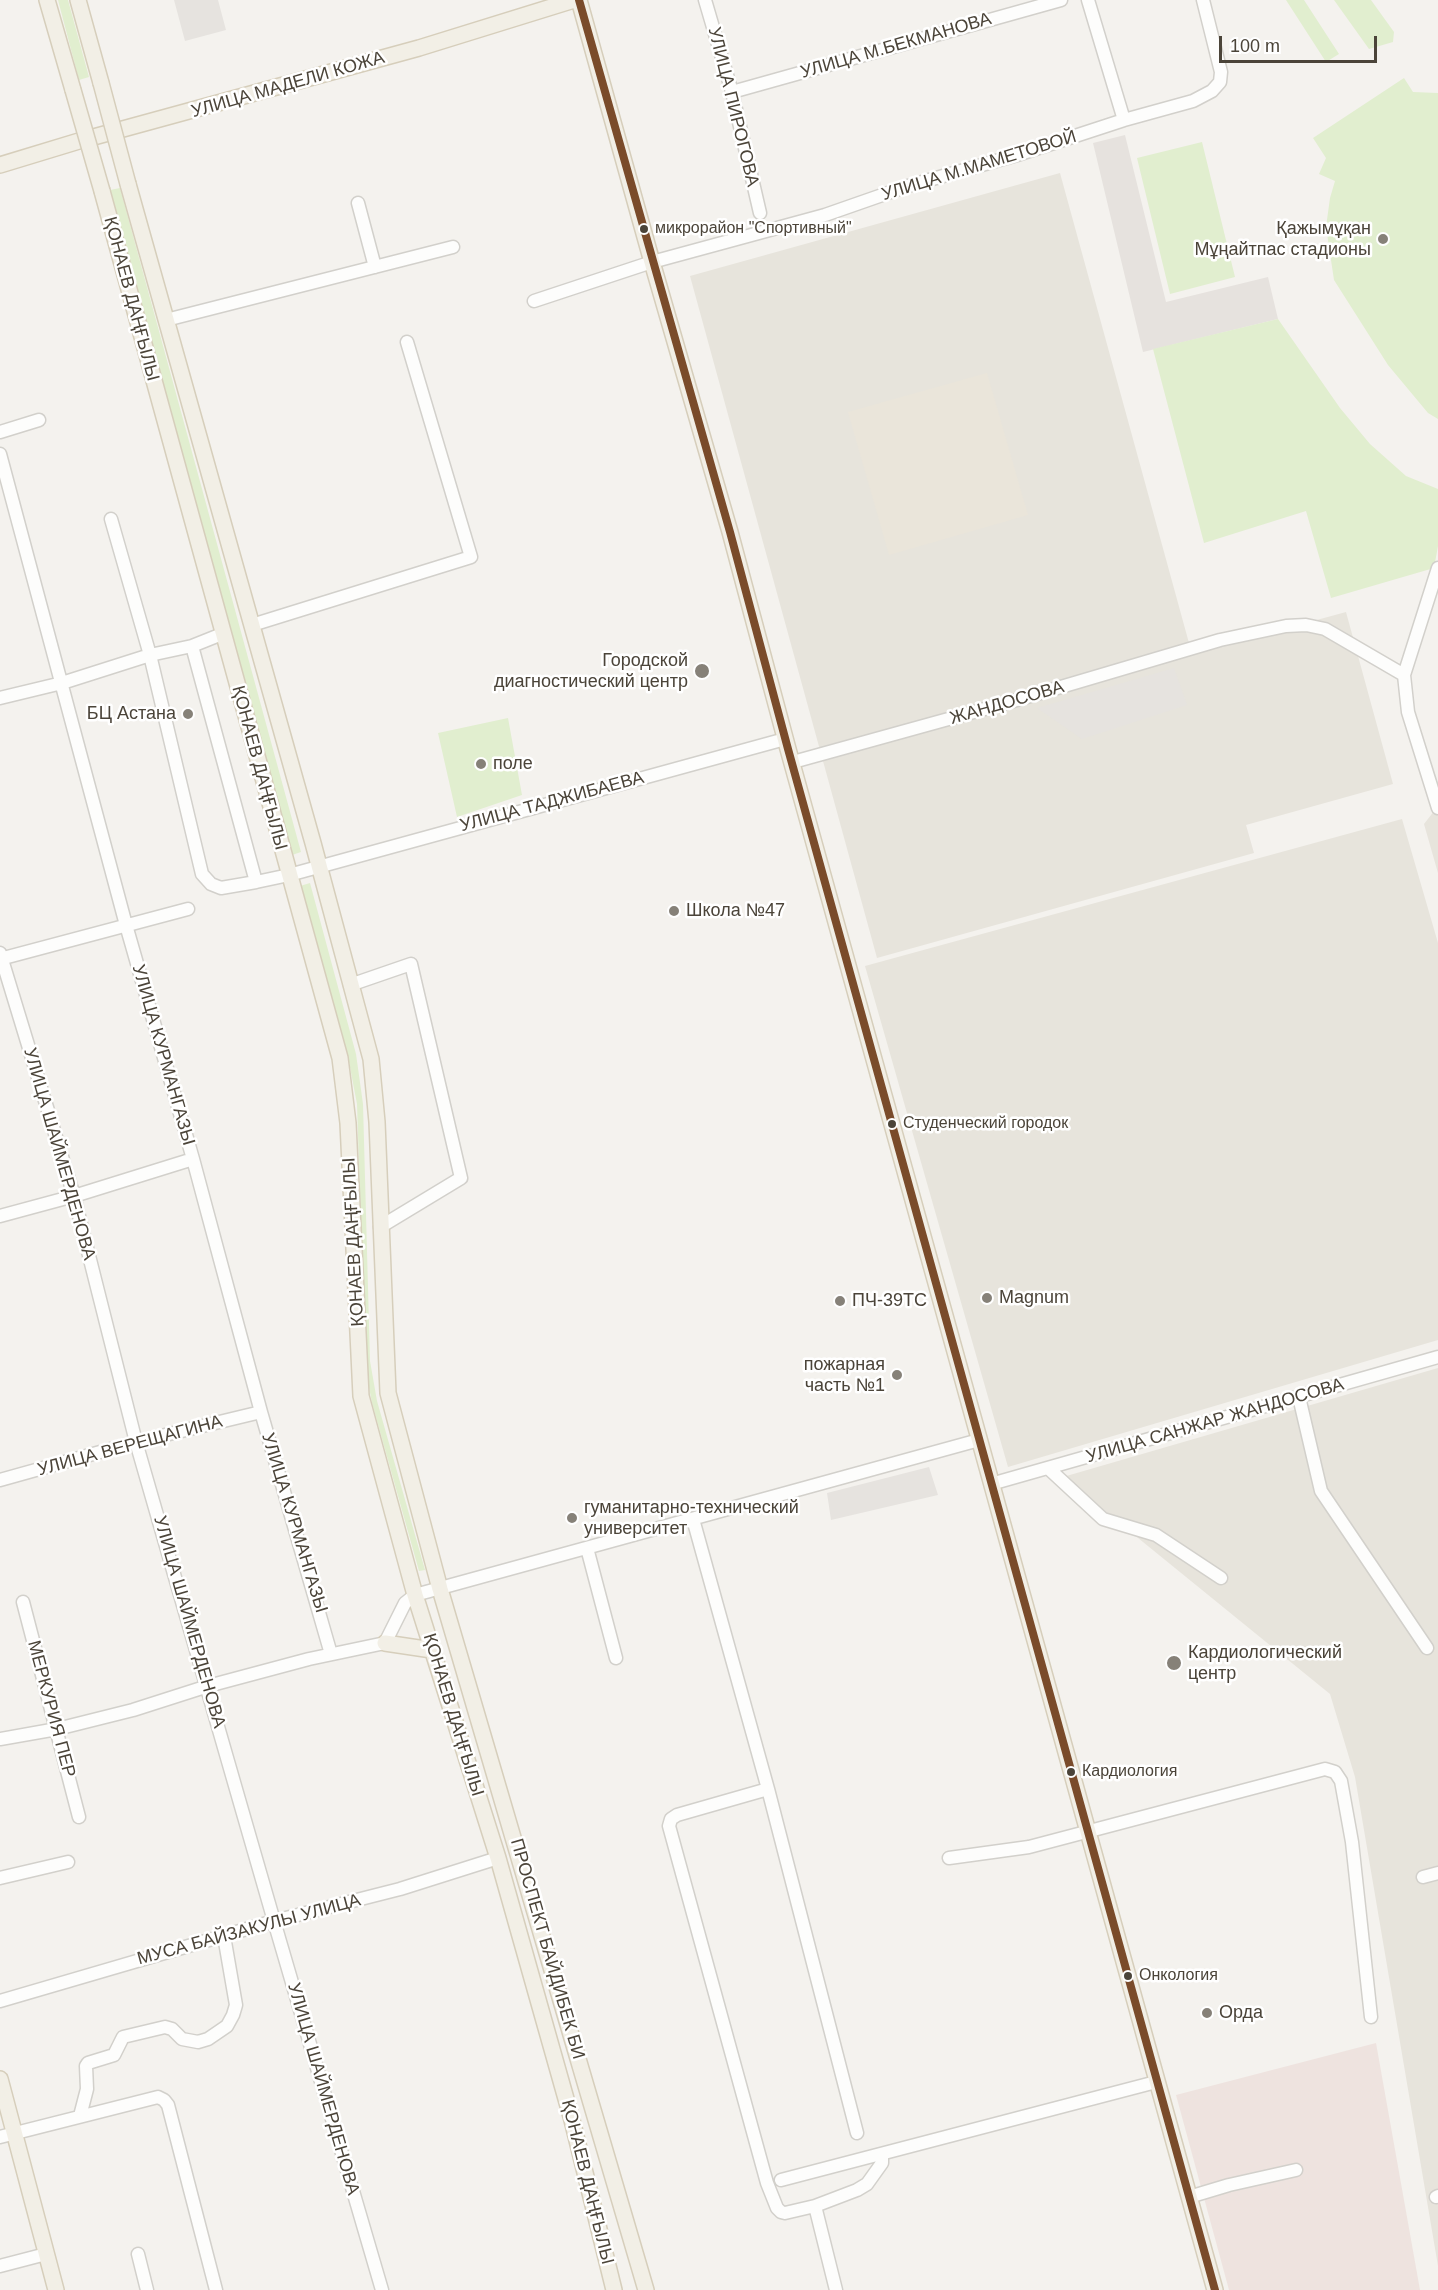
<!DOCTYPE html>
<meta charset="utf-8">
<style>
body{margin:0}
#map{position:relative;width:1438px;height:2290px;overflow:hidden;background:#f4f2ee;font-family:Helvetica,sans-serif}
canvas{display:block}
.scale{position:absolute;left:1219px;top:36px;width:158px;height:27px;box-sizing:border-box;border:3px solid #4b4439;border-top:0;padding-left:8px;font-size:18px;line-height:21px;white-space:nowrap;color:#4b4439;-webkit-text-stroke:4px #fff;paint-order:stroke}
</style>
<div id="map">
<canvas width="1438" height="2290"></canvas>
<div class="scale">100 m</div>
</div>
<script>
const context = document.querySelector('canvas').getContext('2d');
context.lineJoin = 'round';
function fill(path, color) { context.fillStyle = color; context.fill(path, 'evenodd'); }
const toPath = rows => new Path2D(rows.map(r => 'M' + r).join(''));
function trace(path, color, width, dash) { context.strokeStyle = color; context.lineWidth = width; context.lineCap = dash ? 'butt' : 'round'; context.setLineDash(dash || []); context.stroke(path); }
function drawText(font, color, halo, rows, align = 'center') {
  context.font = font + ' Helvetica,sans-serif'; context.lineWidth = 5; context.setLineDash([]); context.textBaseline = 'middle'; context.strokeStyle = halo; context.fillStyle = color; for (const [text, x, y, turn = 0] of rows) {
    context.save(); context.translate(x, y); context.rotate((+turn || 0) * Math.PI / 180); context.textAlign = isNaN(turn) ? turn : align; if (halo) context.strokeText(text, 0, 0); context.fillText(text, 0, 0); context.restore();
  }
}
fill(toPath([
 [1060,173,1192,654,1346,612,1393,784,1246,825,1254,853,877,958,690,276],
 [1438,806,1438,873,1424,824],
 [1402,819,1438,943,1438,1340,1008,1467,865,966],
 [1438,1368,1438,2266,1355,1777,1330,1694,1063,1477]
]), '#e7e4dc');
fill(toPath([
 [1125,135,1166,302,1268,277,1278,319,1143,352,1093,143]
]), '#e6e2de');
fill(toPath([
 [987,373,1028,515,889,555,848,412]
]), '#eae5da');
fill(toPath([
 [1376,2043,1420,2290,1229,2290,1176,2095]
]), '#eee3df');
fill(toPath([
 [58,0,68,0,89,77,79,80],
 [1286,0,1304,0,1339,54,1326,62],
 [1334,0,1371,0,1394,32,1393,42,1369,49],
 [1404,78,1413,92,1438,93,1438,419,1428,413,1388,365,1334,280,1326,227,1330,198,1335,181,1319,174,1326,158,1313,138],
 [1202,142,1235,277,1170,294,1137,158],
 [120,188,301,852,292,855,110,190],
 [1278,319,1340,408,1370,444,1406,476,1438,489,1438,546,1434,568,1331,598,1306,511,1204,543,1153,349],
 [508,718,522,795,457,817,438,733],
 [310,883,356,1054,363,1104,370,1361,377,1401,425,1570,419,1571,372,1403,368,1382,365,1348,357,1104,348,1057,300,886]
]), '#e1eecf');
fill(toPath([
 [174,0,218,0,226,30,185,41],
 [1174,668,1187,705,1082,739,1037,708],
 [929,1467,938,1495,831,1520,827,1493]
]), '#e6e3df');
const minor = toPath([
 [705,0,732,92,760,213],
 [1088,0,1124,120],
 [732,92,1061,0],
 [358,203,375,267],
 [534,301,652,262,825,215,908,186,1017,155,1124,120,1193,101,1212,91,1220,82,1221,72,1203,0],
 [166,320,453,247],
 [0,432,39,420],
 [0,454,126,925,193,1159,261,1412,331,1654],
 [111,519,150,655,202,874,211,884,221,888,256,882],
 [1438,568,1404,675,1408,712,1438,808],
 [252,625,471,557,407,342],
 [192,646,256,882,289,875,785,739],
 [0,698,62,683,150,655,192,646,222,634],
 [793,762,1010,702,1220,640,1286,626,1306,625,1325,629,1404,675],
 [0,953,74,1196,136,1442,274,1921,382,2290],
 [0,959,188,909],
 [350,985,411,964,461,1178,380,1227],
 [0,1216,74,1196,193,1159],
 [1299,1397,1321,1491,1427,1648],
 [1048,1468,1103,1519,1156,1535,1221,1578],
 [0,1480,136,1442,261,1412],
 [991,1484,1438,1357],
 [693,1519,768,1789,677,1815,671,1819,669,1826,767,2183,777,2208,781,2212,785,2213,815,2206],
 [587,1548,616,1658],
 [23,1602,79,1817],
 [0,1739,57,1729,133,1710,208,1686,309,1659,385,1643,405,1603,415,1595,979,1440],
 [768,1789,857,2133],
 [949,1858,1029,1847,1325,1769,1335,1772,1341,1781,1352,1842,1371,2017],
 [1423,1877,1438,1873],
 [0,1878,68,1862],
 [0,2001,274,1921,400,1889,498,1858],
 [80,2116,87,2089,86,2066,88,2063,114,2055,123,2037,165,2027,172,2029,182,2039,198,2042,208,2039,227,2026,233,2015,236,2005,224,1936],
 [0,2137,158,2097,164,2100,168,2105,216,2290],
 [781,2180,1156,2082],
 [1189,2197,1229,2185,1296,2170],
 [1436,2197,1438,2196],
 [138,2254,147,2290],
 [0,2266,46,2254],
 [836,2290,815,2206,857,2190,867,2184,882,2163,882,2155]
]);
const major = toPath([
 [47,0,73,90],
 [78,0,101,83],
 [579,0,652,262,730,532,788,749,1215,2290],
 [0,165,79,141,419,48,574,0],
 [128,184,313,843,371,1059,377,1122,388,1393,440,1589,646,2290],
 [102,191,340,1058,348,1123,361,1396,415,1595,498,1858,572,2120,614,2290],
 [385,1643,432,1650],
 [0,2079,56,2290]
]);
trace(minor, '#d2d0cb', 15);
trace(major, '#d6cebb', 18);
trace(minor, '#fdfdfc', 12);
trace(major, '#f2efe6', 15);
const majorBridge = toPath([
 [101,83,128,184],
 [73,90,102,191]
]);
trace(majorBridge, '#d6cebb', 18, []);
trace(majorBridge, '#f2efe6', 15);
trace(toPath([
 [579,0,730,532,788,749,1215,2290]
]), '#7a4b2a', 8);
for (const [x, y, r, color] of [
 [644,229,5,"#4b4439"],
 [1383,239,6,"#868178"],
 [702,671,8,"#868178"],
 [188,714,6,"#868178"],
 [481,764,6,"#868178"],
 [674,911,6,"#868178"],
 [892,1124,5,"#4b4439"],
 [987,1298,6,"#868178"],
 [840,1301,6,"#868178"],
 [897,1375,6,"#868178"],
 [572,1518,6,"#868178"],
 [1174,1663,8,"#868178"],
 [1071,1772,5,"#4b4439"],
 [1128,1976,5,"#4b4439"],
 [1207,2013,6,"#868178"]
]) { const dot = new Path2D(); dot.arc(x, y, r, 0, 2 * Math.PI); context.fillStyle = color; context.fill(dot); trace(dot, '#fff', 2); }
drawText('16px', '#4b4439', '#fff', [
 ["микрорайон \"Спортивный\"",655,229],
 ["Студенческий городок",903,1124],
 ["Кардиология",1082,1772],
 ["Онкология",1139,1976]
], 'left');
drawText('18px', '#4b4439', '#fff', [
 ["УЛИЦА М.БЕКМАНОВА",896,46,-16],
 ["УЛИЦА МАДЕЛИ КОЖА",288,85,-16],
 ["УЛИЦА ПИРОГОВА",733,107,76],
 ["УЛИЦА М.МАМЕТОВОЙ",979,166,-17],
 ["ҚОНАЕВ ДАҢҒЫЛЫ",131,299,75],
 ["ЖАНДОСОВА",1007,703,-16],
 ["ҚОНАЕВ ДАҢҒЫЛЫ",259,768,75],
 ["УЛИЦА ТАДЖИБАЕВА",552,802,-15],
 ["УЛИЦА КУРМАНГАЗЫ",163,1055,74],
 ["УЛИЦА ШАЙМЕРДЕНОВА",59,1154,74],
 ["ҚОНАЕВ ДАҢҒЫЛЫ",354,1242,-93],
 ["УЛИЦА САНЖАР ЖАНДОСОВА",1215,1421,-16],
 ["УЛИЦА ВЕРЕЩАГИНА",130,1446,-15],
 ["УЛИЦА КУРМАНГАЗЫ",294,1523,73],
 ["УЛИЦА ШАЙМЕРДЕНОВА",189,1622,74],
 ["МЕРКУРИЯ ПЕР",51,1709,75],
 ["ҚОНАЕВ ДАҢҒЫЛЫ",453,1715,73],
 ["МУСА БАЙЗАКУЛЫ УЛИЦА",249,1930,-15],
 ["ПРОСПЕКТ БАЙДИБЕК БИ",547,1949,74],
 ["УЛИЦА ШАЙМЕРДЕНОВА",323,2089,74],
 ["ҚОНАЕВ ДАҢҒЫЛЫ",587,2182,76]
]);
drawText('18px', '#4b4439', '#fff', [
 ["Қажымұқан",1371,229,"right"],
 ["Мұңайтпас стадионы",1371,250,"right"],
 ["Городской",688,661,"right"],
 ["диагностический центр",688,682,"right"],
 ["БЦ Астана",176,714,"right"],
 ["поле",493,764],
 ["Школа №47",686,911],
 ["Magnum",999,1298],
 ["ПЧ-39ТС",852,1301],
 ["пожарная",885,1365,"right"],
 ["часть №1",885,1386,"right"],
 ["гуманитарно-технический",584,1508],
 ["университет",584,1529],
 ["Кардиологический",1188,1653],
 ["центр",1188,1674],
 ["Орда",1219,2013]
], 'left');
</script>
